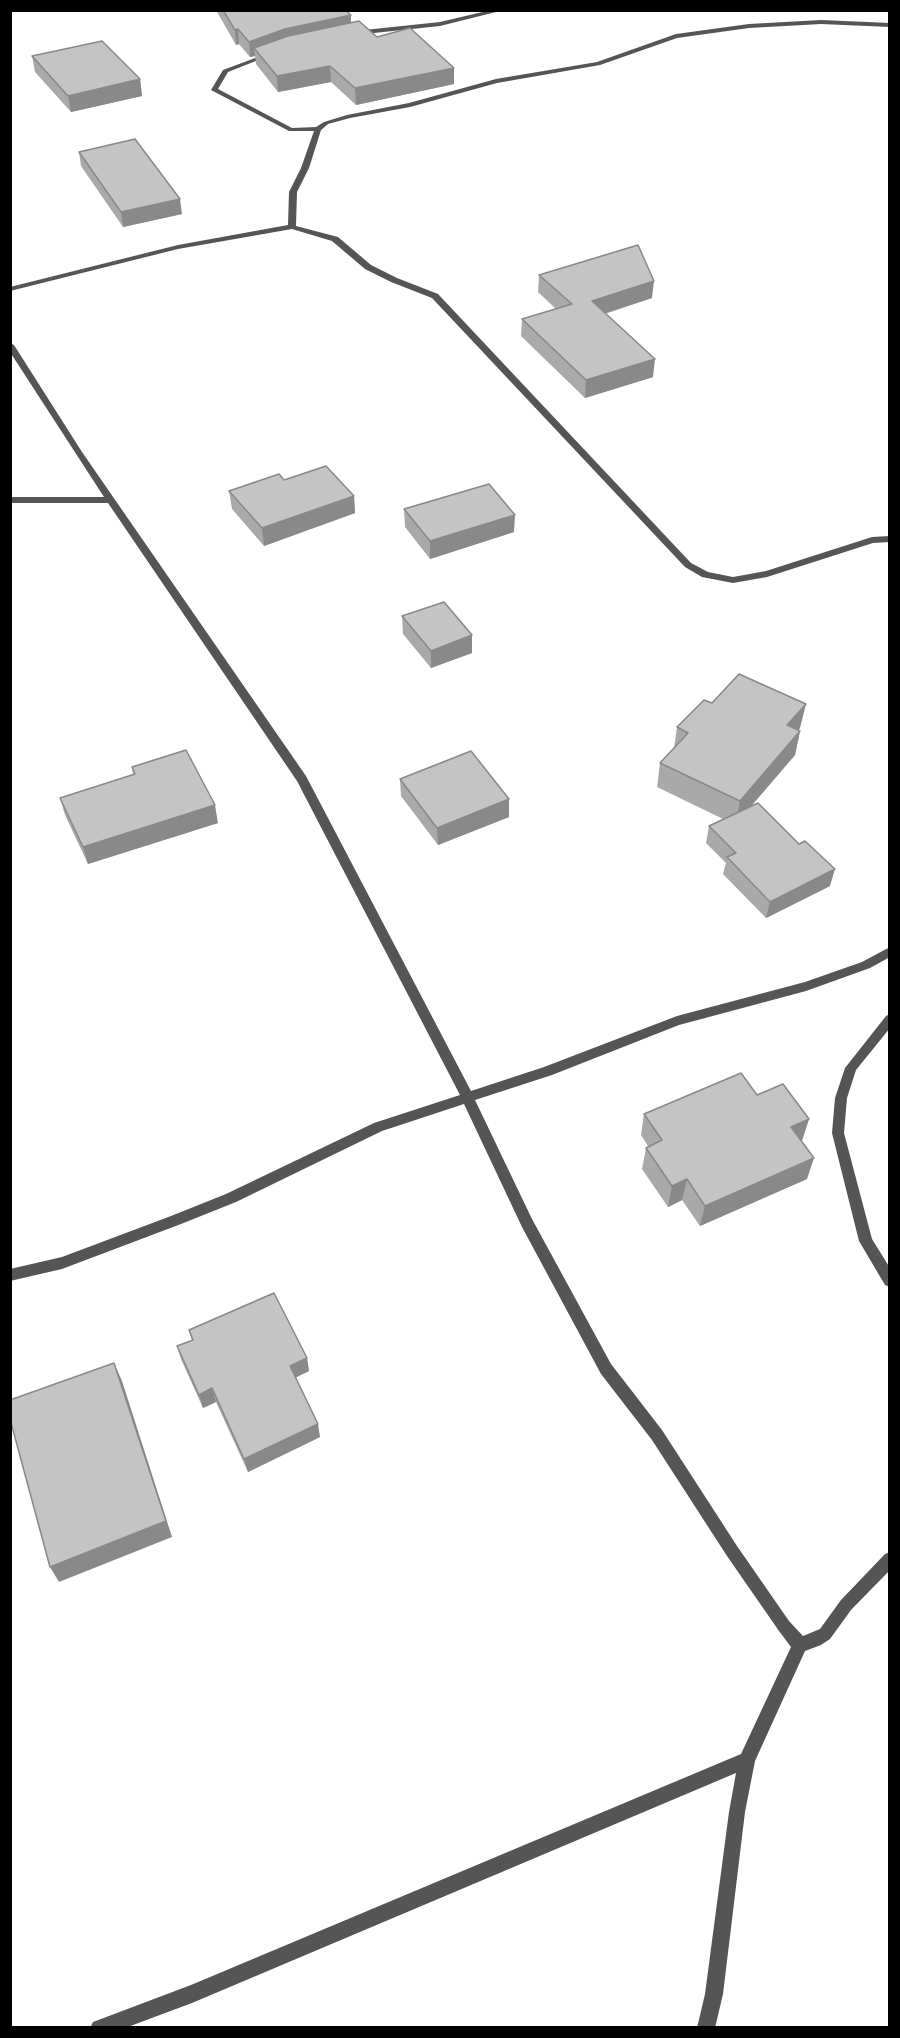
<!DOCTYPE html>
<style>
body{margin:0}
#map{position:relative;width:900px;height:2038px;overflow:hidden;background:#fff;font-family:"Nunito Sans",sans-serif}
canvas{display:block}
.frame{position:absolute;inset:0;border:12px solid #000;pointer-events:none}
</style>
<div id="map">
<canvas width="900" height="2038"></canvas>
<div class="frame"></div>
</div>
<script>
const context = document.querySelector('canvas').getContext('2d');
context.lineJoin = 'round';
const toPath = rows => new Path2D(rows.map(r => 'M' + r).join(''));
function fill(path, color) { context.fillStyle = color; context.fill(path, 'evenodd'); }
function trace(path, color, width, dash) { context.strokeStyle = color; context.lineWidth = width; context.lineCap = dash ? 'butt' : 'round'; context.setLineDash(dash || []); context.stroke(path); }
fill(toPath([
 [491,10,504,10,440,26,355,35,352,33,355,31,440,22,491,10],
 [821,20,890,23,890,27,821,24,749,28,677,38,600,65,497,83,410,107,350,118,328,124,321,130,309,168,297,192,296,226,338,237,371,265,397,278,438,294,691,563,708,572,733,577,766,571,872,537,890,536,890,542,873,543,767,577,733,583,702,577,685,567,432,298,391,282,365,269,332,241,292,229,178,249,10,291,10,287,178,245,288,225,289,192,301,168,314,131,289,131,211,90,223,70,266,54,271,55,228,72,218,89,292,128,316,127,324,122,347,115,409,103,496,79,597,62,676,34,749,24,821,20],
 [10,343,14,345,82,452,306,776,471,1091,544,1067,677,1016,805,982,862,962,890,947,890,957,870,968,806,991,679,1025,552,1075,475,1100,532,1219,611,1364,662,1430,737,1546,789,1621,803,1636,820,1629,841,1600,885,1554,890,1552,890,1570,851,1610,830,1639,821,1645,805,1651,755,1761,745,1812,723,1994,715,2028,697,2028,705,1994,729,1812,736,1773,192,2003,125,2028,90,2028,93,2022,191,1985,741,1754,791,1647,779,1631,727,1556,652,1440,601,1374,522,1227,464,1104,382,1131,236,1202,181,1224,62,1269,10,1281,10,1269,62,1257,171,1216,226,1194,374,1123,460,1095,297,781,108,503,10,503,10,497,104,497,10,352,10,343],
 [890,1014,890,1028,856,1070,847,1098,844,1133,872,1239,890,1268,890,1287,885,1285,859,1241,832,1133,835,1098,845,1068,886,1016,890,1014]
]), '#555');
fill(toPath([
 [216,10,345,10,351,23,377,37,454,84,356,105,331,82,278,92,256,64,255,56,250,57,239,44,236,45],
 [32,56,140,79,142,96,71,112,35,72],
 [79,152,182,214,123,227,81,166],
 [539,275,652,298,605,314,653,377,585,398,521,336,522,319,556,309,538,292],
 [284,480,354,496,355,513,264,546,232,509,229,491],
 [404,509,514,532,430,559,405,527],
 [402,616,472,635,472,653,431,668,403,634],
 [712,703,800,728,798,730,800,731,795,755,751,806,830,886,766,918,723,874,726,863,706,843,709,826,723,819,657,787,660,763,674,748,677,727],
 [132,767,218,823,88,864,65,815,60,798,133,775],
 [400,779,509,817,438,845,401,796],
 [757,1095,809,1119,801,1141,807,1179,700,1226,682,1200,668,1207,642,1169,646,1148,648,1146,641,1135,644,1114],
 [189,1330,307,1358,309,1371,295,1378,320,1437,248,1472,216,1402,203,1408,181,1359,177,1346,192,1340]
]), '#a9a9a9');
fill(toPath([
 [351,15,351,30,254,48,255,56,250,57,249,42,285,29],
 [238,29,239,44,236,45,235,30],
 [330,66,331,82,278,92,277,76],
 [454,68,454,84,356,105,355,88],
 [140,79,142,96,71,112,68,96],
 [180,199,182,214,123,227,121,212],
 [654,281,652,298,590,318,592,301],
 [655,359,653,377,585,398,586,380],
 [354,496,355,513,264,546,262,528],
 [515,515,514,532,430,559,430,541],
 [472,635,472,653,431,668,431,651],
 [806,704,800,728,782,749,787,725],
 [800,731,795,755,735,825,740,801],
 [509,799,509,817,438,845,437,828],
 [215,805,218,823,88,864,83,847],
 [835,869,830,886,766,918,770,902],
 [809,1119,802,1141,784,1148,791,1127],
 [814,1158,807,1179,700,1226,705,1206],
 [687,1179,682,1200,668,1207,672,1186],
 [307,1358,309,1371,292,1379,290,1366],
 [114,1363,122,1381,172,1537,59,1582,50,1567],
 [212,1388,216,1402,203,1408,199,1395],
 [318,1424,320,1437,248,1472,244,1459]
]), '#898989');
const building = toPath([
 [223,10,345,10,351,15,285,29,249,42,238,29,235,30,223,10],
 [359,21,377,37,410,28,454,68,355,88,330,66,277,76,254,48,288,36,359,21],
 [102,41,140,79,68,96,32,56,102,41],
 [135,139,180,199,121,212,79,152,135,139],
 [638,245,654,281,592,301,655,359,586,380,522,319,572,304,539,275,638,245],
 [326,466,354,496,262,528,229,491,279,474,284,480,326,466],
 [489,484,515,515,430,541,404,509,489,484],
 [444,602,472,635,431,651,402,616,444,602],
 [739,674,806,704,787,725,800,731,740,801,660,763,688,733,677,727,704,700,712,703,739,674],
 [186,750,215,805,83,847,60,798,135,774,132,767,186,750],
 [471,751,509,799,437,828,400,779,471,751],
 [758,803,799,844,805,841,835,869,770,902,727,857,736,853,709,826,758,803],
 [741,1073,757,1095,783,1084,809,1119,791,1127,814,1158,705,1206,687,1179,672,1186,646,1148,662,1140,644,1114,741,1073],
 [274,1293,307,1358,290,1366,318,1424,244,1459,212,1388,199,1395,177,1346,193,1340,189,1330,274,1293],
 [114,1363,166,1521,50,1567,10,1419,10,1400,114,1363]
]);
fill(building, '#c4c4c4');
trace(building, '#898989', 1.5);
</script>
